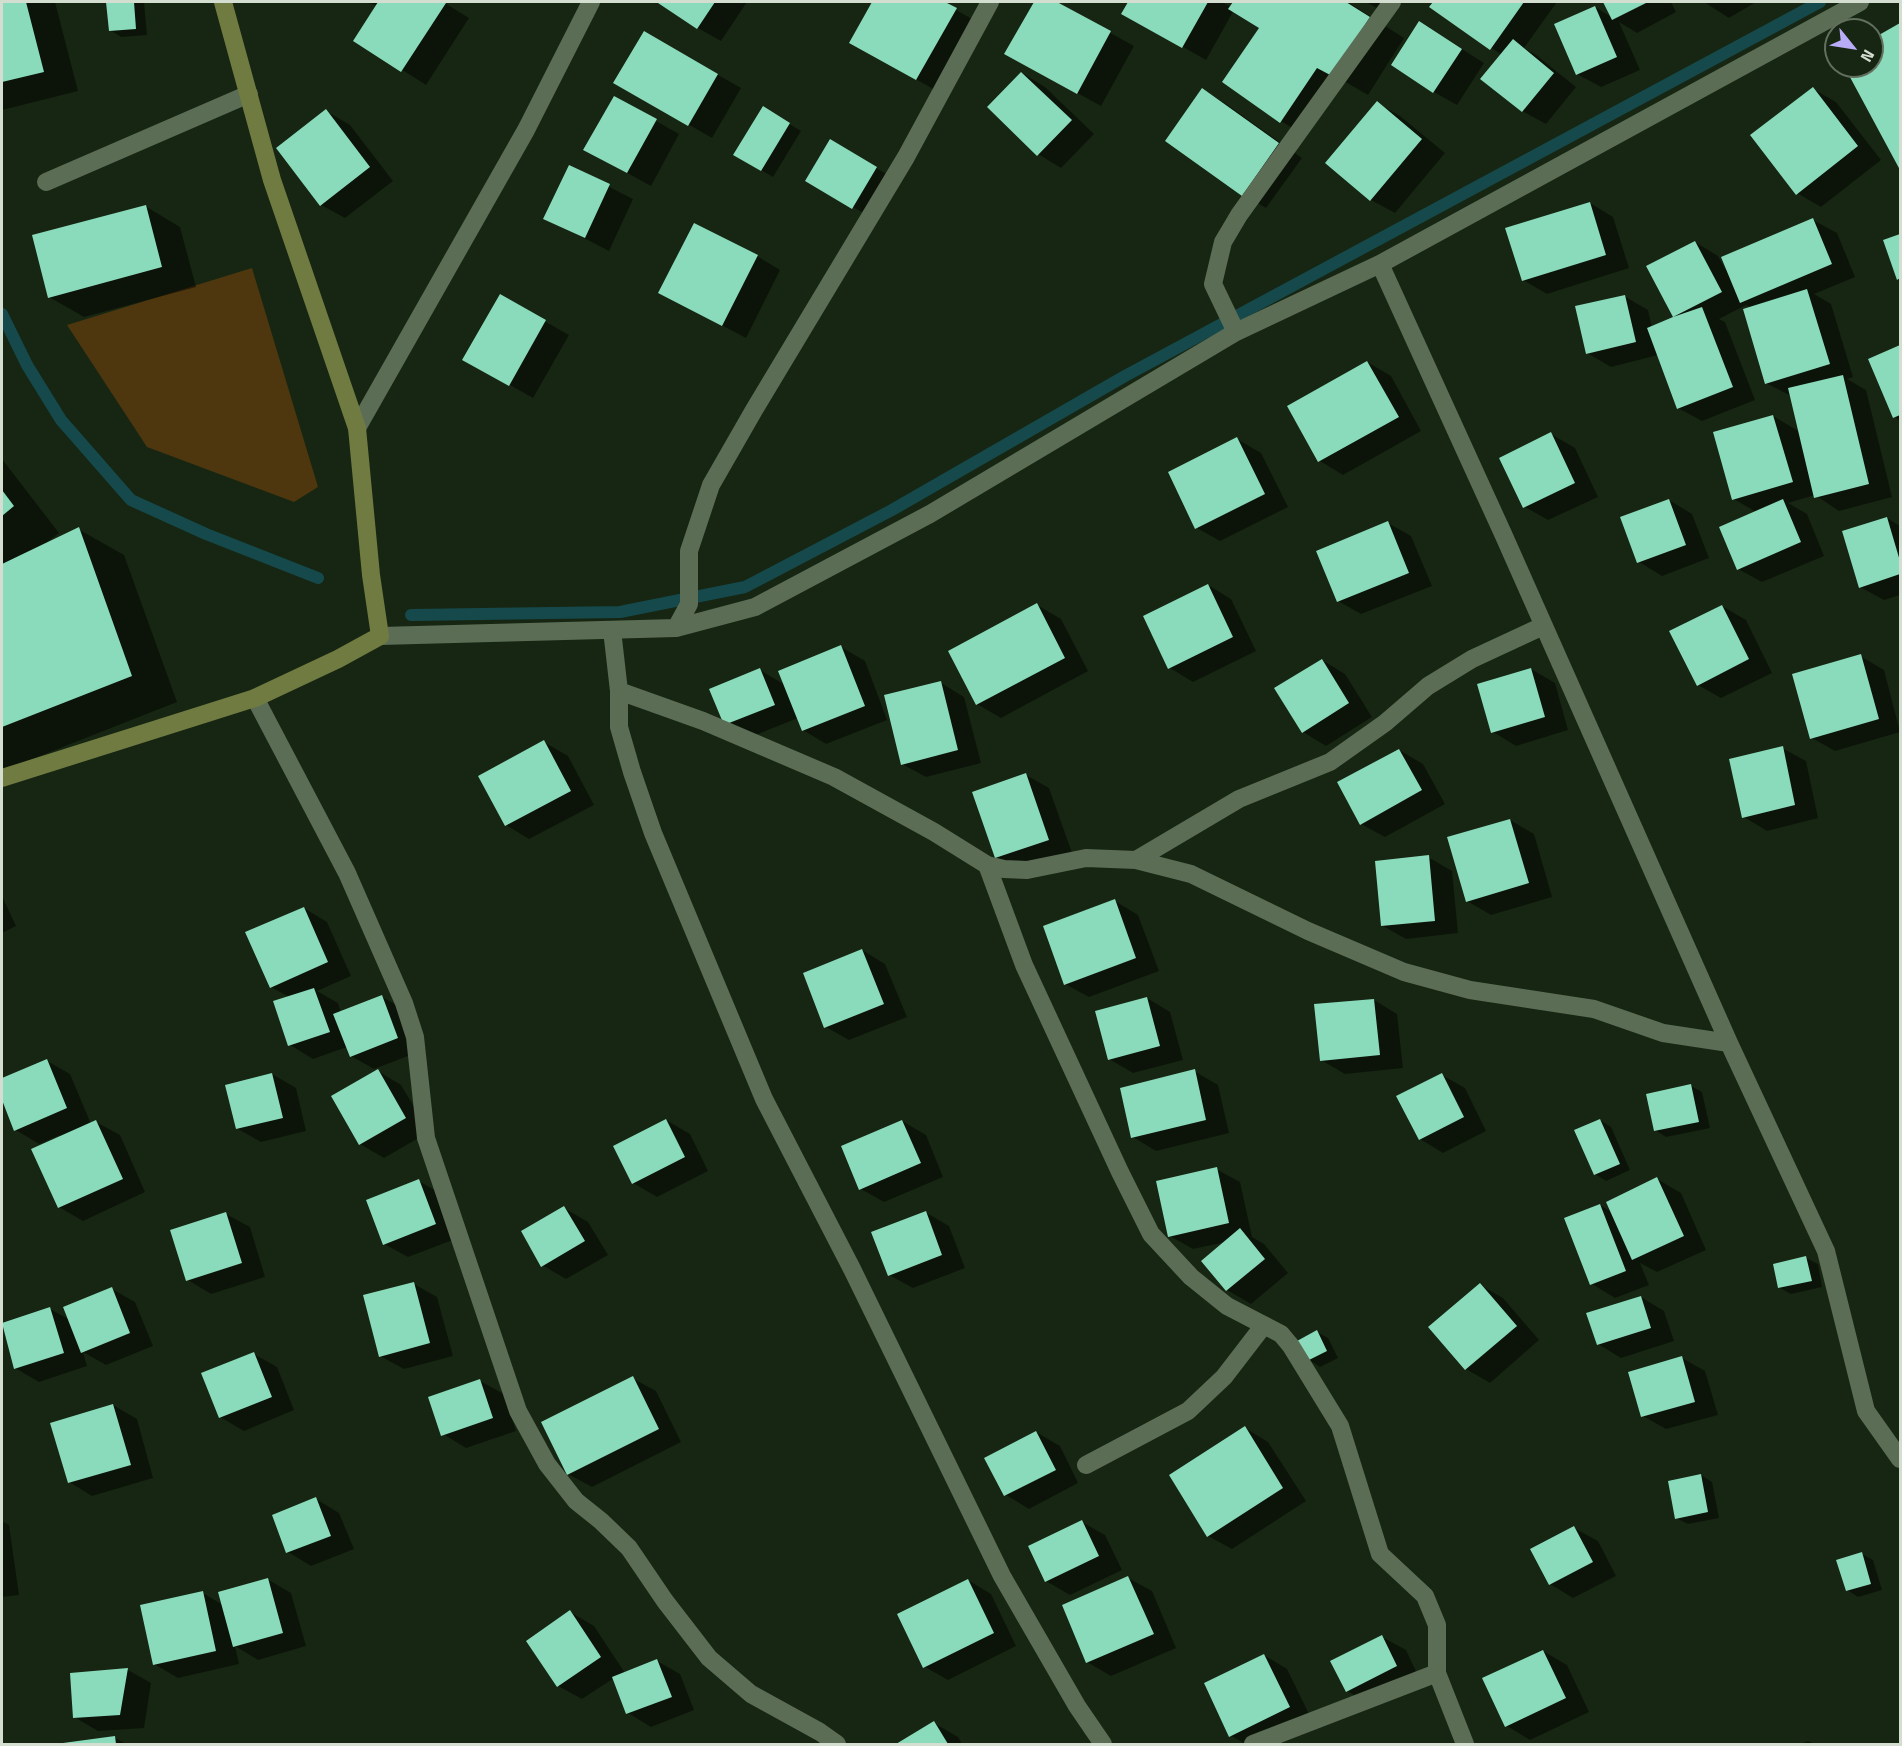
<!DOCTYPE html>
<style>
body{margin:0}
#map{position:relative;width:1902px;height:1746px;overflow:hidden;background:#172612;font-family:"Titillium Web",sans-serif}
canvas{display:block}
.frame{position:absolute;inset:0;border:3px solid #d3ddd0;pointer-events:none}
.north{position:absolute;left:1824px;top:18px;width:60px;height:60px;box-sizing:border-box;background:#172612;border:2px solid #626f5e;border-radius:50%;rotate:120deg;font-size:16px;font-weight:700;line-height:24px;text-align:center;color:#d3ddd0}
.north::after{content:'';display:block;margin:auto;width:21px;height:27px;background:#b8abf7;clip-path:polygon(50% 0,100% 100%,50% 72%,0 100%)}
</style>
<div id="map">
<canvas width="1902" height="1746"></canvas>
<div class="frame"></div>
<div class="north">N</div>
</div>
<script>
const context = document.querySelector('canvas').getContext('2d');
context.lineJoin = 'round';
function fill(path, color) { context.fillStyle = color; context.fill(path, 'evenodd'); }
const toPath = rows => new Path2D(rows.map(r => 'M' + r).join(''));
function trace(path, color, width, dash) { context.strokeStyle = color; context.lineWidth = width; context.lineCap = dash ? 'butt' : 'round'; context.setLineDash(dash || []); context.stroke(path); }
fill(toPath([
 [252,268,318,487,294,502,147,447,67,325]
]), '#4e360e');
fill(toPath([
 [2,2,55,2,78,91,2,110],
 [108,2,144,2,147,35,121,37,110,30],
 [365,2,443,2,469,18,426,85,355,40,378,6],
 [661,2,747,2,721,41,698,28],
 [874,2,942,2,979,23,940,93,851,42],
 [1035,2,1054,2,1134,46,1101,106,1007,54],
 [1130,2,1222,2,1231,7,1235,2,1348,2,1404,38,1368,95,1342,80,1304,135,1281,121,1261,28,1234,10,1206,60,1123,13],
 [1366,2,1398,2,1389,15],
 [1435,2,1557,2,1524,48,1536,55,1576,87,1546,124,1522,111,1502,55,1431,7],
 [1605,2,1671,2,1676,12,1637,33,1619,22,1640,70,1601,87,1577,74,1595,7,1613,18],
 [1704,2,1756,2,1729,18],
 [1900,25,1900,167,1846,66,1872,66,1872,41],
 [644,33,741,88,712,138,615,82],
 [1443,37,1484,63,1457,105,1434,92],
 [1022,73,1045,87,1094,134,1061,168,1038,154],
 [1813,89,1836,102,1881,160,1821,207,1797,193],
 [1203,90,1226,104,1302,158,1266,208,1243,195],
 [1377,103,1400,116,1445,153,1395,213,1371,200,1327,163],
 [763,108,801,131,773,177,735,155],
 [326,111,350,125,393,181,345,218,321,205],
 [656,121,679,134,651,186,609,163],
 [830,141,900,182,877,221,807,180],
 [570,167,633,199,609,251,545,218],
 [1590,203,1613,217,1629,268,1547,294,1523,280],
 [145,206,180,227,196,287,84,317,49,297],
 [1813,220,1837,233,1855,277,1814,294,1831,304,1853,377,1847,379,1866,390,1892,497,1839,511,1815,495,1788,503,1807,514,1824,556,1762,582,1738,569,1756,512,1734,499,1773,416,1800,432,1791,396,1766,383,1752,308,1746,305,1719,319,1725,322,1755,400,1702,421,1678,408,1658,355,1611,367,1587,353,1624,296,1648,310,1652,328,1675,318,1648,266,1695,242,1718,256,1725,269],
 [1900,235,1900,280,1898,279,1885,241],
 [757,256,780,270,746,338,660,293],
 [500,296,569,335,533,398,464,359],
 [1900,346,1900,421,1895,417,1870,359],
 [1367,362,1391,376,1421,431,1343,475,1320,461,1289,406],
 [1551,434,1575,448,1598,497,1548,520,1525,507],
 [1237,439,1261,453,1288,507,1220,541,1197,528],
 [2,459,59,533,46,543,78,529,124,555,177,702,2,771],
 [1669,500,1692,514,1709,558,1662,576,1639,562],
 [1887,518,1900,526,1900,595,1884,600,1860,587],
 [1388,523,1411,536,1432,586,1361,614,1338,601],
 [1208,585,1231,599,1256,651,1193,682,1170,668],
 [1037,605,1061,619,1088,671,1001,718,977,704],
 [1722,606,1746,620,1772,673,1721,698,1698,685],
 [841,647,865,661,887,720,826,744,803,730,798,718,748,738,725,724,760,670,785,685],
 [1860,656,1884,670,1900,732,1835,751,1812,738],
 [1322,660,1345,674,1372,717,1326,746,1303,732],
 [1531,669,1555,683,1568,730,1516,746,1493,732],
 [941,683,964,697,981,763,926,777,902,764],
 [544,742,568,756,594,805,529,839,506,825],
 [1782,748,1806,761,1818,818,1767,831,1744,817],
 [1399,750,1423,764,1445,804,1385,837,1361,824],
 [1026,775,1049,788,1072,853,1020,871,996,857],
 [1510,820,1534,834,1552,897,1491,915,1467,901],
 [1428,857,1452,871,1458,933,1406,939,1383,926],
 [2,896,16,926,2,933],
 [1115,901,1138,915,1159,971,1089,997,1065,984],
 [304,908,327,922,351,976,317,991,338,1003,341,1013,382,997,406,1010,421,1051,374,1069,351,1056,347,1047,313,1059,290,1045,289,997,271,987],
 [862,950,885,964,907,1017,849,1040,826,1027],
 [1147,998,1170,1012,1183,1060,1133,1073,1109,1059],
 [1374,1000,1397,1014,1403,1068,1345,1074,1321,1060],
 [47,1061,70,1074,91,1124,96,1122,120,1135,145,1192,83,1221,59,1207,60,1135,39,1144,16,1130,2,1097,2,1080],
 [378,1071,401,1085,429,1132,384,1158,360,1144],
 [1194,1071,1218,1085,1229,1133,1156,1151,1133,1137],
 [272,1074,296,1088,306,1131,261,1142,238,1129],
 [1442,1075,1465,1088,1486,1131,1443,1153,1420,1139],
 [1691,1086,1702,1092,1710,1128,1666,1137,1655,1130],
 [666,1120,690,1134,708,1171,657,1197,633,1183],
 [1600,1120,1611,1127,1630,1170,1606,1181,1595,1174],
 [902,1121,926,1135,943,1177,884,1202,861,1189],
 [1216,1169,1240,1182,1252,1237,1264,1244,1288,1273,1251,1304,1227,1290,1204,1261,1226,1242,1193,1249,1170,1236],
 [1657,1179,1681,1193,1706,1250,1657,1272,1640,1263,1649,1285,1615,1298,1592,1284,1600,1205,1612,1212],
 [419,1181,443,1195,458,1238,408,1257,384,1244],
 [564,1208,588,1222,608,1255,566,1279,542,1265],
 [925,1212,949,1226,965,1268,913,1288,889,1275],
 [226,1214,250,1227,265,1277,211,1294,188,1280],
 [1806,1258,1818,1264,1822,1287,1791,1294,1780,1288],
 [414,1284,437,1297,453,1356,404,1369,380,1356],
 [1480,1285,1503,1298,1539,1340,1490,1383,1466,1369,1430,1328],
 [112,1289,135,1302,153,1346,106,1365,83,1352,87,1366,39,1382,15,1368,2,1324,50,1309,70,1320],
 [1641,1297,1664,1311,1674,1341,1621,1358,1598,1344],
 [1317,1332,1328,1338,1338,1358,1320,1367,1309,1360],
 [254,1354,277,1367,294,1410,244,1431,220,1417],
 [1682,1358,1705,1371,1718,1415,1666,1429,1643,1416],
 [632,1378,656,1391,681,1442,592,1487,568,1474],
 [480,1381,504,1394,516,1431,466,1448,443,1434],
 [113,1405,137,1419,153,1478,92,1496,69,1482],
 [1245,1428,1268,1442,1306,1501,1232,1549,1208,1536],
 [1036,1432,1060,1446,1078,1483,1029,1509,1006,1495,986,1458],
 [1701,1475,1712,1482,1719,1518,1688,1524,1676,1518],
 [316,1499,339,1513,354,1549,311,1566,288,1552],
 [2,1521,9,1525,19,1595,2,1597],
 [1082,1522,1105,1535,1122,1570,1070,1595,1046,1581],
 [1574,1528,1598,1541,1616,1576,1573,1598,1550,1584],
 [1862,1554,1873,1560,1882,1590,1858,1597,1847,1590],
 [1128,1578,1152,1591,1176,1648,1111,1676,1087,1662],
 [267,1579,291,1593,306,1646,258,1660,235,1646,239,1664,178,1678,154,1664,203,1593,223,1605],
 [968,1580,991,1594,1016,1646,948,1680,925,1667],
 [570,1612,594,1626,625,1673,657,1661,680,1674,694,1710,651,1727,628,1713,614,1678,582,1699,558,1686],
 [1382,1637,1406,1650,1420,1680,1371,1705,1347,1691],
 [1543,1651,1567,1665,1589,1712,1530,1740,1507,1726],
 [1264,1655,1287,1669,1312,1720,1246,1744,1231,1736],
 [128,1670,151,1683,144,1728,98,1731,74,1717,72,1674],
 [934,1723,958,1737,962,1744,899,1744],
 [115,1738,126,1744,64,1744],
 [1808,1741,1815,1744,1799,1744]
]), '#0007');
trace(toPath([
 [2,314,27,365,61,420,131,500,206,534,318,578],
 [411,615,620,612,745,587,892,510,1125,376,1820,2]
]), '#15494b', 12);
fill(toPath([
 [2,2,26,2,44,72,2,82],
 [106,2,134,2,136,29,109,31],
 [378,2,446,3,401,72,353,41],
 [659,2,715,2,697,29,658,3],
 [872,2,945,2,957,8,916,80,849,43],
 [1034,2,1057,2,1111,31,1077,94,1004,54],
 [1128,2,1208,2,1182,48,1121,14],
 [1233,2,1346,2,1370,17,1332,76,1317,68,1280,123,1222,82,1259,28,1228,9],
 [1433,2,1524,2,1490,50,1429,7],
 [1603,2,1648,2,1612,20],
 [1595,6,1617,57,1576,75,1554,24],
 [1419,21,1462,49,1433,93,1391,65],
 [1900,23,1900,170,1844,66,1872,66,1872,39],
 [644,31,718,74,688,126,613,83],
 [1513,39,1554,73,1522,112,1480,79],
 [1021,72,1072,120,1037,156,987,107],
 [1813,87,1858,146,1796,195,1750,135],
 [1202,88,1279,143,1242,196,1165,141],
 [614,96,657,119,627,173,583,150],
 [1377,101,1422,139,1370,201,1325,163],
 [763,106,790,123,761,171,733,155],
 [326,109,370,167,320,206,276,148],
 [830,139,877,167,852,209,805,181],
 [569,165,610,184,585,238,543,219],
 [1590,202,1606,255,1522,281,1505,228],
 [146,205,162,267,48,298,32,235],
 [1813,218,1832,264,1740,303,1721,257],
 [694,223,758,255,722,326,658,293],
 [1900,234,1900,278,1897,280,1883,240],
 [1695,241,1722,292,1673,317,1702,307,1733,387,1677,409,1647,328,1673,317,1646,266],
 [1807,289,1830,364,1765,384,1743,309],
 [500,294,546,320,509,386,462,360],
 [1625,295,1636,342,1586,354,1575,306],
 [1900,345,1900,415,1893,418,1868,359],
 [1367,361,1399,417,1318,462,1287,406],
 [1843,375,1869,484,1814,498,1788,388],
 [1773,415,1793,482,1732,500,1713,432],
 [1551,432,1575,483,1523,508,1499,458],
 [1237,437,1265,494,1195,529,1168,472],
 [2,490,14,506,2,516],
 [1669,499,1686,545,1637,563,1620,517],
 [1783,499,1801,542,1737,570,1719,527],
 [1887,517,1900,561,1900,574,1859,588,1842,531],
 [1388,521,1409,573,1337,602,1316,551],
 [79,527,132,676,2,727,2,564],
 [1208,584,1233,637,1168,669,1143,616],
 [1037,603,1065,658,976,705,948,651],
 [1722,605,1749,659,1697,686,1669,631],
 [841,645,865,706,802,731,778,671],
 [1861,654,1879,719,1810,739,1792,674],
 [1322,659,1349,703,1302,733,1274,688],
 [760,668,775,705,724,725,709,689],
 [1531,668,1545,717,1491,733,1477,684],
 [941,681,958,750,901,765,884,695],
 [544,740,571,791,505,826,478,776],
 [1783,746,1795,805,1742,818,1729,759],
 [1399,749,1422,790,1360,825,1337,782],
 [1026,773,1049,840,995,858,972,792],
 [1510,819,1529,883,1466,902,1447,837],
 [1429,855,1435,921,1381,926,1375,861],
 [1115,899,1136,958,1064,985,1043,926],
 [304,907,328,962,270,988,245,932],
 [862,949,884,1004,824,1028,803,973],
 [314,988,330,1032,288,1046,273,1001],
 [382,995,398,1038,350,1057,333,1014],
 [1147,997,1160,1046,1108,1060,1095,1011],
 [1374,999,1380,1055,1320,1061,1314,1004],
 [47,1059,67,1108,14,1131,2,1100,2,1078],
 [378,1069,406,1118,359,1145,331,1096],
 [1195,1069,1206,1120,1131,1138,1120,1088],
 [272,1073,283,1118,236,1129,225,1085],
 [1442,1073,1464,1117,1419,1140,1396,1096],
 [1691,1084,1699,1122,1654,1131,1646,1094],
 [666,1119,685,1157,632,1184,613,1146],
 [1600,1119,1620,1164,1594,1175,1574,1130],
 [96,1120,123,1179,58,1208,31,1149],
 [902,1120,921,1163,859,1190,841,1146],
 [1217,1167,1229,1223,1168,1237,1156,1181],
 [1657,1177,1684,1236,1632,1260,1606,1202],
 [419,1179,436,1224,383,1245,366,1200],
 [1600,1204,1626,1271,1590,1285,1564,1218],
 [564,1206,585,1241,541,1267,521,1231],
 [926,1211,942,1255,888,1276,871,1232],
 [226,1212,242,1263,186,1281,170,1230],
 [1240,1228,1265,1259,1226,1291,1201,1261],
 [1806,1256,1812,1281,1778,1288,1773,1264],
 [414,1282,430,1343,379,1357,363,1295],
 [1480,1283,1517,1326,1465,1370,1428,1327],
 [112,1287,130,1333,81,1353,63,1307],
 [1641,1296,1651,1328,1597,1345,1586,1313],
 [50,1307,64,1353,14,1369,2,1323],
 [1317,1330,1327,1351,1307,1361,1297,1341],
 [254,1352,272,1397,219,1418,201,1373],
 [1682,1356,1695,1402,1641,1417,1628,1372],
 [633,1376,659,1429,567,1475,541,1422],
 [480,1379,493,1418,441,1436,428,1397],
 [113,1404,131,1465,68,1483,50,1423],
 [1245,1426,1283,1488,1207,1537,1169,1475],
 [1036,1431,1056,1470,1004,1496,984,1458],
 [1701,1474,1708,1512,1675,1519,1668,1481],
 [316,1497,331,1536,286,1553,272,1515],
 [1082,1520,1099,1556,1045,1582,1028,1546],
 [1574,1526,1593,1562,1549,1585,1530,1549],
 [1862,1552,1871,1584,1846,1591,1836,1560],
 [1128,1576,1154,1634,1086,1663,1062,1605],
 [268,1578,283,1633,233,1647,218,1592],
 [968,1579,994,1633,923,1668,897,1614],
 [203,1591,216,1651,153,1665,140,1605],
 [570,1610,601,1657,557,1687,526,1641],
 [1382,1635,1397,1666,1346,1692,1330,1661],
 [1543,1650,1566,1698,1505,1727,1482,1678],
 [1264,1654,1290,1707,1229,1737,1204,1683],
 [657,1659,672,1697,626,1714,612,1677],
 [128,1668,120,1715,73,1718,70,1673],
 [934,1721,948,1744,896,1744],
 [115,1736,116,1744,63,1744,63,1743]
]), '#8adabc');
trace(toPath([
 [46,182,249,94]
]), '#5b6d55', 18);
trace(toPath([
 [1380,264,1504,536,1729,1043,1826,1251,1866,1411,1900,1459],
 [1236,332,1213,284,1223,242,1239,215,1392,2],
 [357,428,526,130,591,2],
 [676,628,689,604,689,551,711,485,754,410,906,157,990,2],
 [612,630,619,691,619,727,632,772,653,833,764,1099,852,1269,1002,1576,1077,1706,1103,1744],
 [380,636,676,628,755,607,930,514,1236,332,1380,264,1860,2],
 [619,691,703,721,834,777,934,832,987,865,1004,869,1027,870,1086,858,1136,860,1191,874,1308,931,1404,972,1470,990,1594,1009,1663,1033,1729,1043],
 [255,698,347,873,404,1003,415,1037,426,1138,518,1411,547,1464,576,1501,601,1521,629,1548,665,1601,709,1658,751,1694,820,1732,837,1744],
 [1136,860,1239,799,1330,762,1385,723,1428,686,1472,659,1543,626],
 [987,865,1024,965,1120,1172,1151,1234,1191,1277,1227,1306,1281,1334,1291,1346,1340,1426,1380,1554,1425,1596,1437,1625,1437,1673,1465,1744],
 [1086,1465,1188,1411,1224,1377,1264,1325],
 [1253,1744,1437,1673]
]), '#5b6d55', 18);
trace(toPath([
 [2,778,255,698,338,659,380,636,371,575,357,428,272,180,223,2]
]), '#707b41', 18);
</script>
